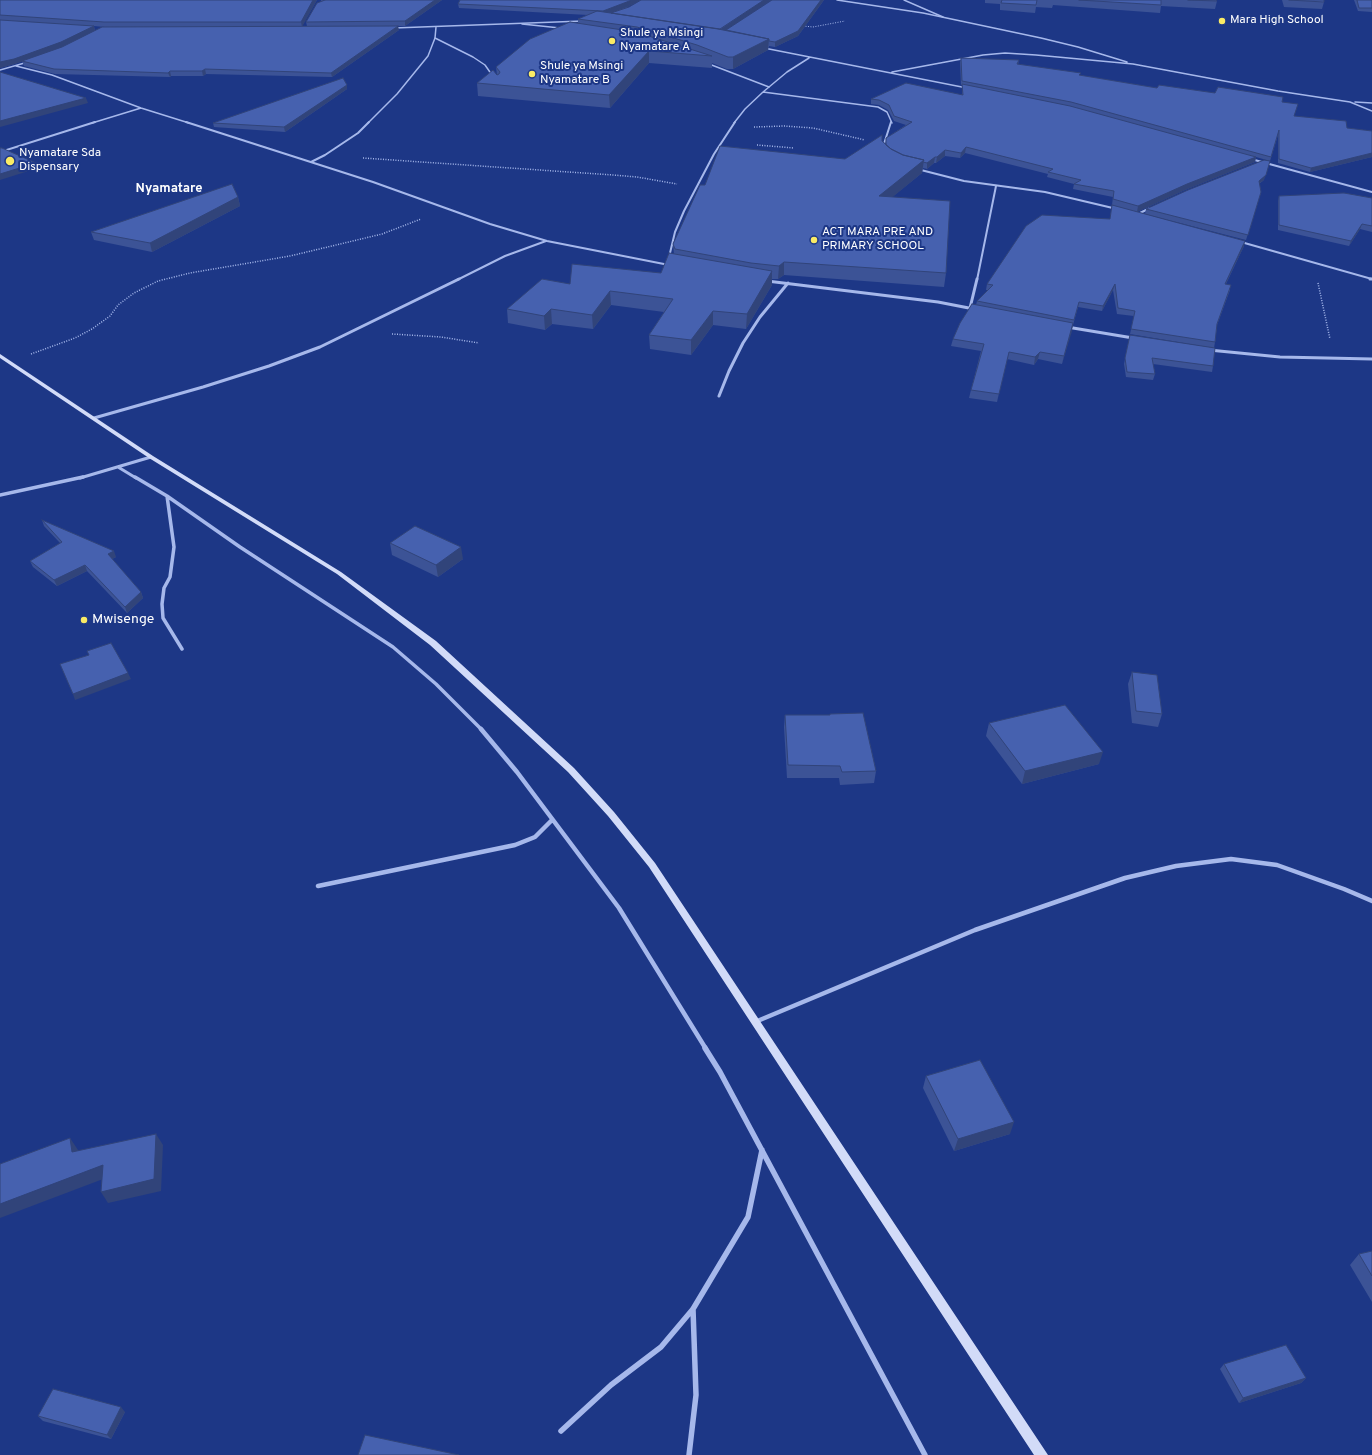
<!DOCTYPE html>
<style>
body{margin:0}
canvas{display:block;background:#1d3786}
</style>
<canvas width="1372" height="1455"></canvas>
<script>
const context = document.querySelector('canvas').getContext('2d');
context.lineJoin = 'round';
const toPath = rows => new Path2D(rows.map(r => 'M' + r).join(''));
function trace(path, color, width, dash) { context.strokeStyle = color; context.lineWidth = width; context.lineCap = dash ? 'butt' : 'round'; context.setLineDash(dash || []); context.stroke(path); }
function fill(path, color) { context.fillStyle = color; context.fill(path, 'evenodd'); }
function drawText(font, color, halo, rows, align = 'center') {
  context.font = font + ' Overpass,sans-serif'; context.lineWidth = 4; context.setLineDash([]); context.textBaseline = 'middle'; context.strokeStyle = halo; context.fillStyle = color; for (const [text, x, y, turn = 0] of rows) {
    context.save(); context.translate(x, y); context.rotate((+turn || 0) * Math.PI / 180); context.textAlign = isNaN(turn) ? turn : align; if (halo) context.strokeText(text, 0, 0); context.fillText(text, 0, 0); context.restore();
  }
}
trace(toPath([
 [803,26,813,27,845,21]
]), '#a6b8eb', 1, [1, 1.5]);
trace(toPath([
 [754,127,784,126,813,128,865,140],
 [757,145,794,148],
 [363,158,613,175,637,177,677,184],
 [1318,283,1330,339],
 [392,334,441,337,479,343],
 [31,354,75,338,92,329,110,316,118,305,134,293,158,281,190,273,290,256,382,234,421,219]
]), '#a6b8eb', 1.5, [1, 1.5]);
trace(toPath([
 [904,0,943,17],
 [522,24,560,28],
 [435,38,473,57,485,65,492,75],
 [709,64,769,87]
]), '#a6b8eb', 1.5);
trace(toPath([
 [837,0,923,13,1041,38,1078,47,1127,62],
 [394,28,583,21],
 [764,48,967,88],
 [16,66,52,75,141,108,189,123],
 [0,70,28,62],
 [892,72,983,55,1005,53,1036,55,1133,64,1278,91,1350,102,1372,111],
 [763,92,878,107,887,112,892,123],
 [1355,102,1372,103],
 [92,123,141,108],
 [368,123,397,94,428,56,435,38,436,27],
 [734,123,745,109,763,92,787,72,809,58]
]), '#a6b8eb', 1.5);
trace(toPath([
 [186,122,373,182,490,224,547,241,669,265],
 [883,147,891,122],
 [0,152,95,122],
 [1251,159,1372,192],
 [311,162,325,155,358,133,369,122],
 [917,169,964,181,1045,192,1117,209],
 [1138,214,1150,208],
 [1241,242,1372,279],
 [671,257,670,253,675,232,684,211,714,154,735,122],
 [457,280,505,256,546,241],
 [977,280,996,186]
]), '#a6b8eb', 2);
trace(toPath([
 [1370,279,1372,279],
 [767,281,938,302,974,309],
 [970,308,977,279],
 [1067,327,1133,338],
 [1209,350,1280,357,1372,359],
 [719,396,729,371,743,343,760,317,788,283],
 [94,418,203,387,269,366,320,347,459,279],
 [118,467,136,478],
 [80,478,151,457]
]), '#a6b8eb', 3);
trace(toPath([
 [135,477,167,496,240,547,393,647,436,684,482,730],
 [0,495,83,477],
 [167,496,174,547,170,577,164,588,162,604,163,618,182,649]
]), '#a6b8eb', 3.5);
trace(toPath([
 [481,729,517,772,619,908,706,1049],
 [318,886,515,845,535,837,552,820],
 [755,1022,975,930,1125,878,1176,866,1231,859,1277,865,1344,889,1372,901]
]), '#a6b8eb', 4.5);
trace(toPath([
 [705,1048,720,1072,925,1455],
 [561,1431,611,1385,661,1347,693,1309,748,1217,762,1150],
 [689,1455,696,1395,693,1309]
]), '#a6b8eb', 5.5);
fill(toPath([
 [0,354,153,456,341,572,436,641,574,768,614,812,655,863,1048,1455,1034,1455,649,867,608,816,568,772,430,645,337,574,149,458,0,358,0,354]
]), '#d2dbf8');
fill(toPath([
 [0,0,317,0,302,26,307,26,306,22,321,1,321,0,442,0,405,26,373,26,399,30,332,77,206,74,203,76,171,76,170,77,55,74,24,66,22,61,15,64,0,68],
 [94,26,105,27,95,31],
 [641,0,627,7,771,0,725,30,726,30,772,0,824,0,798,36,775,47,769,46,768,50,733,69,727,69,712,63,712,68,649,63,610,108,478,96,477,83,497,75,496,67,578,23,578,19,588,15,459,8,458,4],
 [985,0,1216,0,1217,1,1215,9,1161,6,1160,13,1053,5,1052,8,1036,7,1035,13,1000,10,1000,4,985,3],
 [1282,0,1324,0,1324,2,1322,9,1284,7],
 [1354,0,1372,0,1372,12,1358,11],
 [961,58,1019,60,1018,65,1157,88,1215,93,1282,102,1294,116,1347,128,1372,131,1372,157,1310,172,1278,163,1278,135,1270,161,1256,157,1255,162,1185,190,1137,212,1112,205,1113,197,1073,189,1074,184,1047,177,1048,174,965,153,960,158,945,156,936,163,934,163,927,169,923,168,922,173,892,197,946,273,944,287,784,275,778,279,772,279,772,285,746,329,713,325,691,355,650,349,649,335,664,312,611,305,593,329,552,324,545,330,508,323,507,309,661,273,674,254,673,244,705,185,845,159,882,141,886,144,886,138,906,125,894,121,888,110,879,105,871,104,871,99,962,95,962,85,961,85,960,62],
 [347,85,347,89,285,132,214,127,213,123],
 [1264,180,1259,184,1261,192,1246,240,1145,214,1146,209],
 [1279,196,1372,198,1372,232,1360,229,1349,246,1278,230,1278,201],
 [238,197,240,206,152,252,94,240,91,232],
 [1112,205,1244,246,1226,284,1230,290,1217,325,1215,342,1214,348,1130,334,1134,316,1117,314,1113,290,1102,311,1078,307,1062,364,1038,359,1034,365,1007,359,997,402,969,398,971,390,981,351,951,346,953,339,976,305,977,301,988,290,986,290,987,284,1110,219],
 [1129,340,1213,366,1212,372,1153,364,1155,374,1153,380,1126,377,1124,364],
 [42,520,116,557,112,559,141,592,143,598,127,613,87,571,57,586,33,567,30,561,60,543,44,526],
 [390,543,463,559,438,577,392,555],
 [1132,672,1162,714,1158,727,1132,723,1128,684],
 [785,715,876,771,874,783,840,785,839,778,787,778,784,727],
 [989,723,1099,764,1022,784,986,736],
 [926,1076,1010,1134,954,1151,923,1088],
 [1372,1251,1372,1302,1350,1265,1359,1254],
 [1224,1364,1306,1378,1301,1383,1239,1403,1220,1369],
 [125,1412,111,1439,43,1421,38,1416]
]), '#3c5396');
fill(toPath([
 [313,0,317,0,302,27,301,22],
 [435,0,442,0,405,26,405,21],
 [632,0,641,0,627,7,603,16,603,11],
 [764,0,771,0,717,36,718,31],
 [821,0,824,0,798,36,775,47,775,42],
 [94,26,95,31,62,47,15,64,0,68,0,62],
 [398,26,399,30,332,77,331,73],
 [769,39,768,50,733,69,733,57],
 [649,51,649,63,610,108,609,95],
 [205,69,206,74,203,76,202,71],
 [170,71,171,76,170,77,168,73],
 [347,85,347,89,285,132,284,127],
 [86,98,88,103,0,127,0,121],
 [966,147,965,153,960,158,961,153],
 [945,150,945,156,936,163,937,157],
 [1372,153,1372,157,1310,172,1311,168],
 [935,157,934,163,927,169,927,163],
 [1256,157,1255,162,1185,190,1137,212,1138,206,1187,184],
 [924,160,922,173,878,209,879,196],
 [36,163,38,168,0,180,0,174],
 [1266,175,1264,180,1257,185,1259,181],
 [238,197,240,206,152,252,150,243],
 [1362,224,1360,229,1349,246,1351,241],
 [1245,241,1244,246,1223,289,1225,284],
 [784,262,784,275,778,279,779,266],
 [772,271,772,285,746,329,747,314],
 [1115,284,1113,290,1102,311,1103,306],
 [610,291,611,305,593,329,592,315],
 [551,309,552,324,545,330,544,316],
 [713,311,713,325,691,355,691,340],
 [1073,323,1072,331,1062,364,1064,356],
 [1009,352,1007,359,997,402,999,394],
 [1040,352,1038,359,1034,365,1035,357],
 [461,547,463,559,438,577,436,565],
 [114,551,116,557,110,560,108,554],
 [85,565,87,571,57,586,54,580],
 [141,592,143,598,127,613,125,607],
 [128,673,131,679,75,700,73,694],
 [1103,752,1099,764,1022,784,1025,771],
 [1014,1122,1010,1134,954,1151,958,1139],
 [156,1134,163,1145,161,1191,108,1203,101,1192],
 [70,1138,78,1150,79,1163,72,1152],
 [103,1165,111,1176,0,1218,0,1204],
 [1306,1378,1301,1383,1239,1403,1243,1398],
 [121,1407,125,1412,111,1439,107,1435]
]), '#31447a');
const building = toPath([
 [0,0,313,0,301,22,104,22,0,15,0,0],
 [325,0,435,0,405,21,306,22,317,3,325,0],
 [460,0,632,0,603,11,458,4,460,0],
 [641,0,764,0,720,29,611,13,629,7,641,0],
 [772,0,821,0,798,31,775,42,769,41,769,39,726,30,772,0],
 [1002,0,1037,0,1036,5,1001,3,1002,0],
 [1079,0,1161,0,1161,5,1079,0],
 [1188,0,1216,0,1217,1,1188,0],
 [1289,0,1324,0,1324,2,1289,0],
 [1357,0,1372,0,1372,8,1359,8,1357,0],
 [597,11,718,29,769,39,733,57,728,57,697,45,637,27,578,19,597,11],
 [0,20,94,26,61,42,14,59,0,62,0,20],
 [570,22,636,32,712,56,649,51,609,95,477,83,493,70,497,75,499,74,500,72,496,67,530,39,570,22],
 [398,26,331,73,205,69,202,71,170,71,168,73,54,69,22,61,62,47,102,27,398,26],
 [961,58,1019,60,1017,64,1081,73,1079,75,1157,88,1159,85,1215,93,1218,87,1283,97,1282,102,1298,104,1294,116,1346,121,1347,128,1372,131,1372,153,1311,168,1279,159,1279,130,1271,157,1071,102,962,81,961,58],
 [0,72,86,98,0,121,0,72],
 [343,78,347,85,284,127,213,123,343,78],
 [906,83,963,95,962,84,1070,106,1256,157,1187,184,1138,206,1113,199,1114,191,1074,184,1081,180,1048,172,1053,169,966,147,961,153,945,150,937,157,935,157,927,163,923,162,924,160,903,155,891,149,886,145,886,138,912,122,894,116,889,105,879,100,871,99,906,83],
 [882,135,882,141,891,149,903,155,924,160,879,196,950,201,946,273,784,262,779,266,751,263,675,249,673,244,700,185,705,185,720,146,845,159,882,135],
 [0,148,2,148,36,163,0,174,0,148],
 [1264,160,1270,161,1266,175,1259,181,1261,192,1248,235,1146,209,1188,190,1264,160],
 [232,184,238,197,150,243,91,232,232,184],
 [1344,193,1372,198,1372,226,1362,224,1351,241,1279,225,1279,196,1344,193],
 [1112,205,1245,241,1225,284,1231,285,1217,324,1215,342,1131,329,1135,311,1118,308,1115,284,1103,306,1079,302,1074,320,977,301,993,285,987,284,1026,226,1042,215,1110,219,1112,205],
 [669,253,772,271,747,314,713,311,691,340,649,335,673,299,610,291,592,315,551,309,544,316,507,309,542,279,570,284,572,264,661,273,669,253],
 [972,304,1073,323,1064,356,1040,352,1035,357,1009,352,999,394,971,390,984,344,953,339,960,323,972,304],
 [1130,335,1215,348,1213,366,1152,358,1155,374,1127,372,1125,358,1130,335],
 [42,520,114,551,108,554,141,592,125,607,85,565,54,580,30,561,62,542,42,520],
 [415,526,461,547,436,565,390,543,415,526],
 [111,643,128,673,73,694,60,664,89,655,87,651,111,643],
 [1132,672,1157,675,1162,714,1136,711,1132,672],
 [1065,705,1103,752,1025,771,989,723,1065,705],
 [863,713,876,771,842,772,840,766,788,765,785,715,830,715,830,714,863,713],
 [980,1060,1014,1122,958,1139,926,1076,980,1060],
 [156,1134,154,1179,101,1192,103,1165,0,1204,0,1164,70,1138,72,1152,156,1134],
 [1372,1251,1372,1276,1359,1254,1372,1251],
 [1286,1345,1306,1378,1243,1398,1224,1364,1286,1345],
 [53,1389,121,1407,107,1435,38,1416,53,1389],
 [365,1435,459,1455,358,1455,365,1435]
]);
fill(building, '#4661af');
trace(building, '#31447a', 1);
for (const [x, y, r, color] of [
 [1222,21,4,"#faeb65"],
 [612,41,4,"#faeb65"],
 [532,74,4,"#faeb65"],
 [10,161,5,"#faeb65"],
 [814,240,4,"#faeb65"],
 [84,620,4,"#faeb65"]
]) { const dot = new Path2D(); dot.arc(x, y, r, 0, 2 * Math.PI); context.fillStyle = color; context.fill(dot); trace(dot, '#1d3786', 1.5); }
drawText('12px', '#fff', '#1d3786', [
 ["Mara High School",1230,21],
 ["Shule ya Msingi",620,34],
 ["Nyamatare A",620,48],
 ["Shule ya Msingi",540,67],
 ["Nyamatare B",540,81],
 ["Nyamatare Sda",19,154],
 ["Dispensary",19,168],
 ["ACT MARA PRE AND",822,233],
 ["PRIMARY SCHOOL",822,247]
], 'left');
drawText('bold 13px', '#fff', '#1d3786', [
 ["Nyamatare",169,189]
]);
drawText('14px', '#fff', '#1d3786', [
 ["Mwisenge",92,620]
], 'left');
</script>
